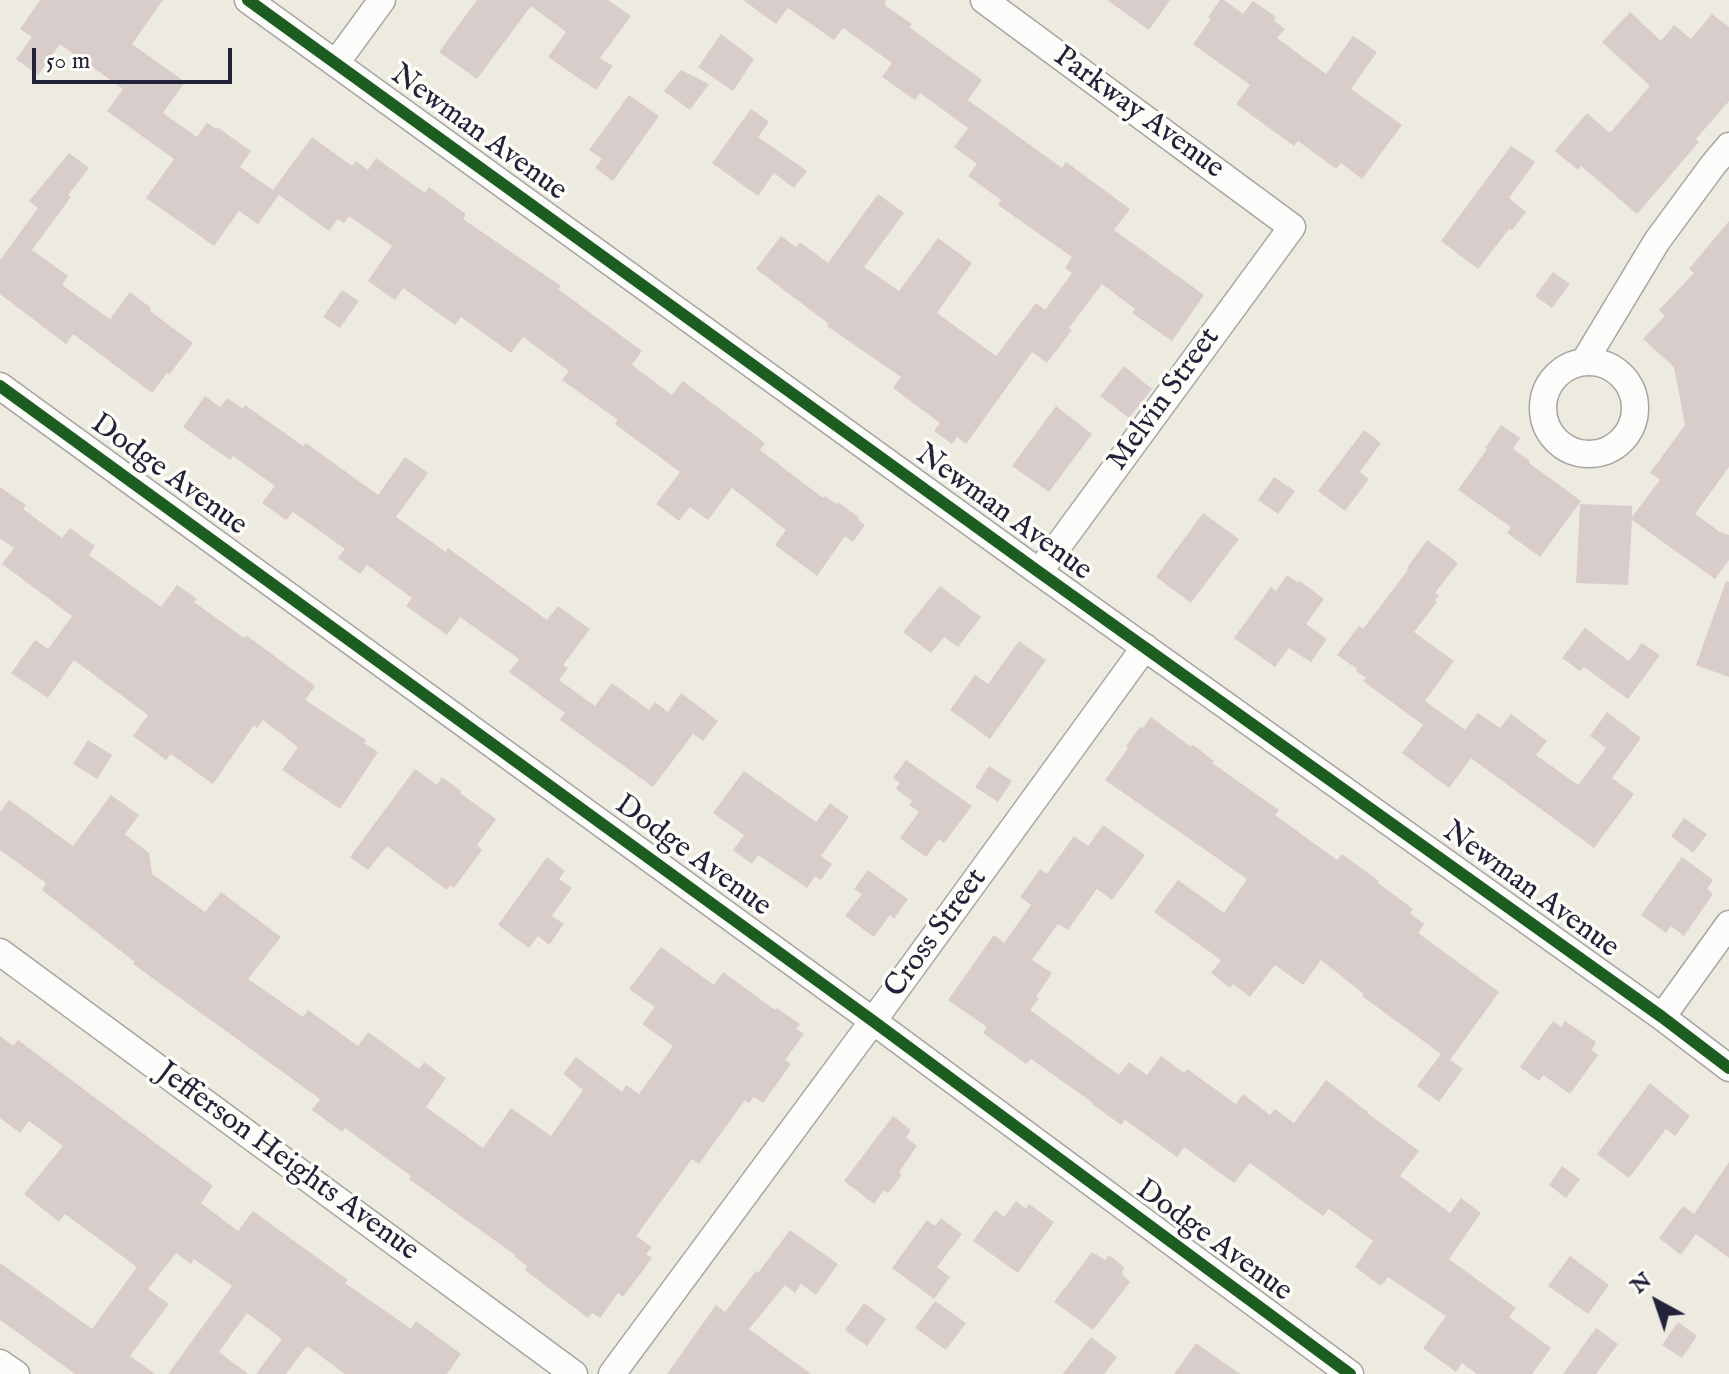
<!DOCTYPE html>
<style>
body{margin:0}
#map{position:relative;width:1729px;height:1374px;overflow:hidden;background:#edeae0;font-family:"IM FELL English",serif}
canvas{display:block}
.north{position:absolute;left:1617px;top:1262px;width:80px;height:80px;-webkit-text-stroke:6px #fdfcf7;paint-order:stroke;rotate:320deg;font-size:22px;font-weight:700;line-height:32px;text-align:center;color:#22223b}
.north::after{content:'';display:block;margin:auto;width:28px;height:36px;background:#22223b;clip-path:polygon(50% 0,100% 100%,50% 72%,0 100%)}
.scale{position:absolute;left:32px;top:48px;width:200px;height:36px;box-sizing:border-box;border:4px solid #22223b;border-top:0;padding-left:10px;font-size:24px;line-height:28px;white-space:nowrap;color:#22223b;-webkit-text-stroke:6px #fdfcf7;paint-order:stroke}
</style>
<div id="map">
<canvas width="1729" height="1374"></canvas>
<div class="north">N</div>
<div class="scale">50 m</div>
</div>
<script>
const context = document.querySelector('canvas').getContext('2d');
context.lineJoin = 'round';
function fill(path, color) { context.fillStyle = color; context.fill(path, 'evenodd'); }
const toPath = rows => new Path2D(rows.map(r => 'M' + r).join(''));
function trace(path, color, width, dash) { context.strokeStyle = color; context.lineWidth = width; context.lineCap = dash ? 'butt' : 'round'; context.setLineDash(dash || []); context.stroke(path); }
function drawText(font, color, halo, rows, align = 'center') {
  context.font = font + ' "IM FELL English",serif'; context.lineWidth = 7; context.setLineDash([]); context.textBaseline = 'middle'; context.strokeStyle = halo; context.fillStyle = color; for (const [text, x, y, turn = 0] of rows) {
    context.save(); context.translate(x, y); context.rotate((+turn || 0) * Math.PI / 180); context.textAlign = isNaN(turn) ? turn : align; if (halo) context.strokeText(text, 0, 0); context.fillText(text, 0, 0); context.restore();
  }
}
fill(toPath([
 [40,0,163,0,132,44,185,82,163,113,197,137,207,123,216,129,217,127,251,151,240,167,273,190,312,137,352,166,356,161,368,170,376,158,425,193,429,187,466,214,463,219,561,286,558,289,642,351,632,365,672,395,683,381,765,443,760,450,823,498,825,496,836,504,838,502,859,518,858,520,865,525,853,542,845,536,817,576,775,545,786,530,732,488,708,520,690,507,679,521,656,504,680,472,615,424,618,420,562,380,569,371,523,337,511,353,461,317,455,325,403,288,395,300,368,281,392,246,349,216,344,223,338,219,329,231,279,195,258,224,239,211,214,246,146,198,174,159,107,111,123,89,60,44,38,75,16,59,32,37,20,29],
 [477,0,608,0,631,16,600,58,613,66,596,90,548,57,566,32,531,6,477,79,439,52],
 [743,0,885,0,886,6,912,24,909,27,982,80,968,100,1062,168,1066,162,1130,209,1114,230,1204,295,1172,341,1132,313,1135,309,1102,284,1069,328,1072,330,1047,363,1032,352,966,444,957,437,952,444,934,431,940,423,893,388,901,377,827,326,829,324,756,269,781,236,796,247,800,242,828,263,878,194,904,213,864,267,899,291,938,238,972,263,937,313,996,356,1036,303,1045,310,1072,273,1065,268,1072,257,998,205,1001,200,968,176,977,164,954,147,968,128,920,93,915,100,882,77,892,63,843,28,834,40,788,8,776,24],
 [1107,0,1170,0,1149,30],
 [1220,0,1224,0,1243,14,1253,1,1276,17,1274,21,1285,29,1277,38,1326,74,1353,36,1377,52,1351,89,1402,125,1362,179,1341,163,1336,169,1298,141,1294,146,1236,104,1250,85,1193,44,1211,19,1208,17],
 [1630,12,1661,41,1674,25,1691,39,1712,14,1729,27,1729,101,1696,139,1699,142,1637,214,1581,166,1578,170,1555,151,1587,113,1610,133,1650,86,1602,42],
 [721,34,754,59,733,91,698,67],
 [681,70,709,84,690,110,664,91],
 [629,95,659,116,613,181,595,168,602,159,589,150],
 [751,109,769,122,758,137,807,171,794,188,774,173,758,196,712,163],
 [1511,146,1535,162,1509,198,1526,212,1512,230,1509,229,1478,269,1441,241],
 [69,153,89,168,68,195,71,197,32,250,68,276,62,285,110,319,130,292,151,308,150,311,193,343,169,375,167,373,152,393,73,334,66,344,0,294,0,260,38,208,29,201],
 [1729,221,1729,467,1695,514,1720,532,1729,535,1729,560,1715,579,1632,520,1628,585,1576,583,1580,504,1632,506,1632,517,1660,480,1650,473,1685,425,1674,367,1643,339,1665,316,1659,310,1694,273,1689,269],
 [1553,272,1570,284,1552,308,1535,296],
 [342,290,359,301,340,328,323,317],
 [1124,366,1152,389,1129,418,1100,396],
 [205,396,220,407,227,398,243,409,245,405,303,446,306,443,378,495,405,457,428,473,396,517,446,552,448,548,547,620,558,606,590,629,563,665,568,668,559,680,595,706,612,683,649,710,655,702,668,712,681,693,718,721,703,741,693,734,653,787,560,720,565,713,509,672,519,659,460,617,447,635,406,606,412,598,367,565,360,574,338,558,345,549,293,512,286,520,262,503,275,486,233,456,230,460,183,427],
 [1056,406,1092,434,1049,492,1012,466],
 [1501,425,1520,438,1513,449,1530,461,1529,463,1581,501,1540,557,1507,533,1511,527,1458,490,1487,449,1485,448],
 [1364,430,1381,443,1360,472,1369,479,1345,511,1318,491],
 [1274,477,1295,491,1278,514,1258,500],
 [0,487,26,505,23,509,62,538,70,528,95,546,89,555,161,607,177,585,197,599,194,602,244,638,246,635,315,686,305,700,366,740,364,743,378,752,340,809,282,770,298,747,263,720,257,728,254,725,213,784,171,754,166,760,133,736,148,715,74,660,48,698,11,673,35,640,48,649,72,616,2,564,14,548,1,539,0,541],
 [1203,513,1239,539,1191,603,1156,577],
 [1427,540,1458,563,1435,593,1439,595,1435,600,1437,602,1414,632,1454,661,1425,701,1465,730,1478,713,1500,728,1511,714,1547,741,1536,755,1578,785,1606,748,1590,736,1607,712,1641,738,1612,778,1634,794,1594,848,1471,758,1449,788,1402,753,1423,725,1363,681,1366,678,1356,671,1357,669,1337,655,1359,626,1363,629,1408,570,1407,568],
 [1287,575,1298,583,1300,581,1324,599,1306,624,1327,639,1311,662,1289,648,1275,667,1234,638,1271,587,1276,591],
 [1726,581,1729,582,1729,677,1696,665],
 [940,586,981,617,958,647,944,637,931,653,903,632],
 [1585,628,1629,661,1642,643,1660,655,1628,699,1584,667,1580,671,1562,658],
 [1019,641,1046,660,990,739,950,710,975,675,988,684],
 [1151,717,1191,747,1193,745,1214,761,1212,763,1279,810,1275,815,1337,860,1342,854,1379,881,1378,883,1413,909,1410,913,1424,924,1418,933,1499,992,1450,1060,1463,1069,1439,1102,1417,1086,1441,1054,1362,996,1364,994,1321,960,1303,985,1275,965,1250,997,1233,984,1230,988,1211,973,1221,960,1154,912,1178,880,1224,913,1247,879,1105,780,1128,748,1126,746,1140,727,1143,728],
 [88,740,112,755,97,779,73,764],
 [906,760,972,806,944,843,939,839,926,857,900,838,919,812,909,805,912,801,896,789,900,783,893,778],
 [989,766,1012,781,998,802,975,787],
 [415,769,437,785,442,777,461,791,460,793,496,819,477,845,482,850,454,888,450,885,447,890,387,846,368,870,350,857],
 [744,771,816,822,830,803,849,817,821,856,832,864,821,880,815,876,807,888,758,855,752,864,733,850,744,835,713,813],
 [111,795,139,815,125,834,149,853,152,874,205,912,221,892,281,937,248,979,303,1017,308,1010,358,1046,368,1032,419,1069,424,1062,446,1078,426,1107,483,1148,511,1108,551,1136,583,1090,563,1074,576,1057,622,1092,626,1085,639,1094,673,1046,642,1024,655,1007,629,989,661,947,714,985,723,972,775,1010,777,1008,800,1024,796,1029,804,1034,785,1060,791,1064,763,1103,754,1097,749,1103,745,1100,699,1164,692,1159,636,1236,652,1247,646,1254,652,1258,623,1297,618,1293,600,1318,592,1313,588,1318,525,1270,527,1266,514,1256,515,1255,409,1179,411,1176,345,1128,342,1132,312,1110,320,1099,133,964,135,962,42,890,46,883,0,850,0,812,9,800,73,846],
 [1684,818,1707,834,1693,853,1671,836],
 [1103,825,1145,855,1112,900,1097,889,1068,930,1058,924,1032,960,1052,973,1036,997,1039,999,1030,1010,1119,1075,1129,1062,1147,1075,1161,1056,1184,1073,1187,1069,1236,1104,1243,1094,1270,1115,1275,1109,1294,1123,1326,1080,1368,1112,1367,1113,1419,1151,1400,1176,1450,1213,1461,1198,1481,1213,1449,1259,1516,1308,1509,1317,1551,1348,1532,1374,1477,1374,1462,1363,1456,1372,1423,1348,1446,1316,1388,1277,1381,1286,1355,1267,1373,1241,1329,1209,1323,1216,1250,1163,1234,1183,1184,1147,1177,1157,1125,1120,1121,1125,1092,1104,1093,1103,1031,1059,1026,1064,983,1033,987,1027,948,1000,994,935,1004,943,1031,905,1020,897,1040,869,1047,874,1074,836,1088,846],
 [547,857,565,871,559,879,572,888,552,916,564,924,549,945,538,936,529,948,498,925],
 [1682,857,1713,880,1707,889,1713,894,1684,936,1671,926,1666,933,1641,915],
 [868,870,908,899,894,919,890,915,874,937,845,916,862,894,854,889],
 [1553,1021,1561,1027,1565,1021,1596,1042,1592,1050,1598,1055,1570,1094,1543,1075,1539,1081,1520,1067],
 [0,1036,13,1046,18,1040,213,1186,201,1203,238,1231,253,1211,348,1280,345,1283,411,1329,416,1321,461,1354,447,1374,345,1374,307,1346,286,1374,256,1374,282,1339,247,1313,219,1352,248,1374,168,1374,232,1286,194,1259,191,1264,176,1253,148,1289,169,1304,130,1356,155,1374,75,1374,0,1320,0,1263,92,1329,137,1267,65,1214,59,1222,24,1194,63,1146,29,1121,20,1133,0,1118],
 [1650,1083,1690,1116,1675,1136,1666,1129,1629,1178,1597,1154],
 [893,1116,911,1130,906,1138,917,1146,899,1172,902,1175,888,1193,884,1190,874,1204,844,1181],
 [1729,1162,1729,1258,1696,1234,1681,1255,1659,1238,1683,1206,1694,1214],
 [1562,1166,1580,1179,1566,1198,1549,1185],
 [1016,1201,1026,1209,1029,1204,1054,1222,1018,1273,973,1241,995,1210,1004,1217],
 [941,1218,962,1234,937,1267,950,1277,934,1299,892,1268,927,1220,935,1226],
 [790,1230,838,1264,816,1295,801,1284,795,1293,785,1285,749,1329,811,1374,667,1374,716,1305,725,1312,756,1271,758,1273],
 [1092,1252,1105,1260,1109,1255,1124,1267,1122,1274,1130,1282,1093,1330,1054,1302],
 [1570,1256,1609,1285,1588,1314,1548,1286],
 [935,1301,966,1323,946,1350,915,1328],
 [864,1303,886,1319,867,1346,845,1330],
 [1678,1322,1697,1336,1682,1358,1662,1345],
 [1596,1328,1618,1344,1596,1374,1563,1374],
 [1091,1337,1117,1357,1104,1374,1063,1374],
 [1196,1343,1240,1374,1174,1374]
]), '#d9cdcc');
const minor = toPath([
 [248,0,1039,572,1662,1017,1729,1068],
 [984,0,1292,227,1039,572],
 [336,63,382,0],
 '1543 408a46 46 0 1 1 92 0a46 46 0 1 1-92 0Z',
 [1584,362,1657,241,1713,165,1729,146],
 [0,386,873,1021,1350,1374],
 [0,952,574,1374],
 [1662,1017,1729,924],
 [0,1363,16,1374],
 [612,1374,873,1021,1145,647]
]);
trace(minor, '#a7a5a2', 29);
trace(minor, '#fcfcfa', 26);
trace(toPath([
 [248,0,1039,572,1662,1017,1729,1068],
 [0,386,873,1021,1350,1374]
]), '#1b5e20', 12);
drawText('30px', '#22223b', '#fdfcf7', [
 ["Parkway Avenue",1138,114,36],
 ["Newman Avenue",478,134,36],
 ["Melvin Street",1165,400,-54],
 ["Dodge Avenue",168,476,36],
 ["Newman Avenue",1003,514,36],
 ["Dodge Avenue",692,857,36],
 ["Newman Avenue",1530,891,36],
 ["Cross Street",937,934,-54],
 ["Jefferson Heights Avenue",287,1163,36],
 ["Dodge Avenue",1213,1242,36]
]);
</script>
